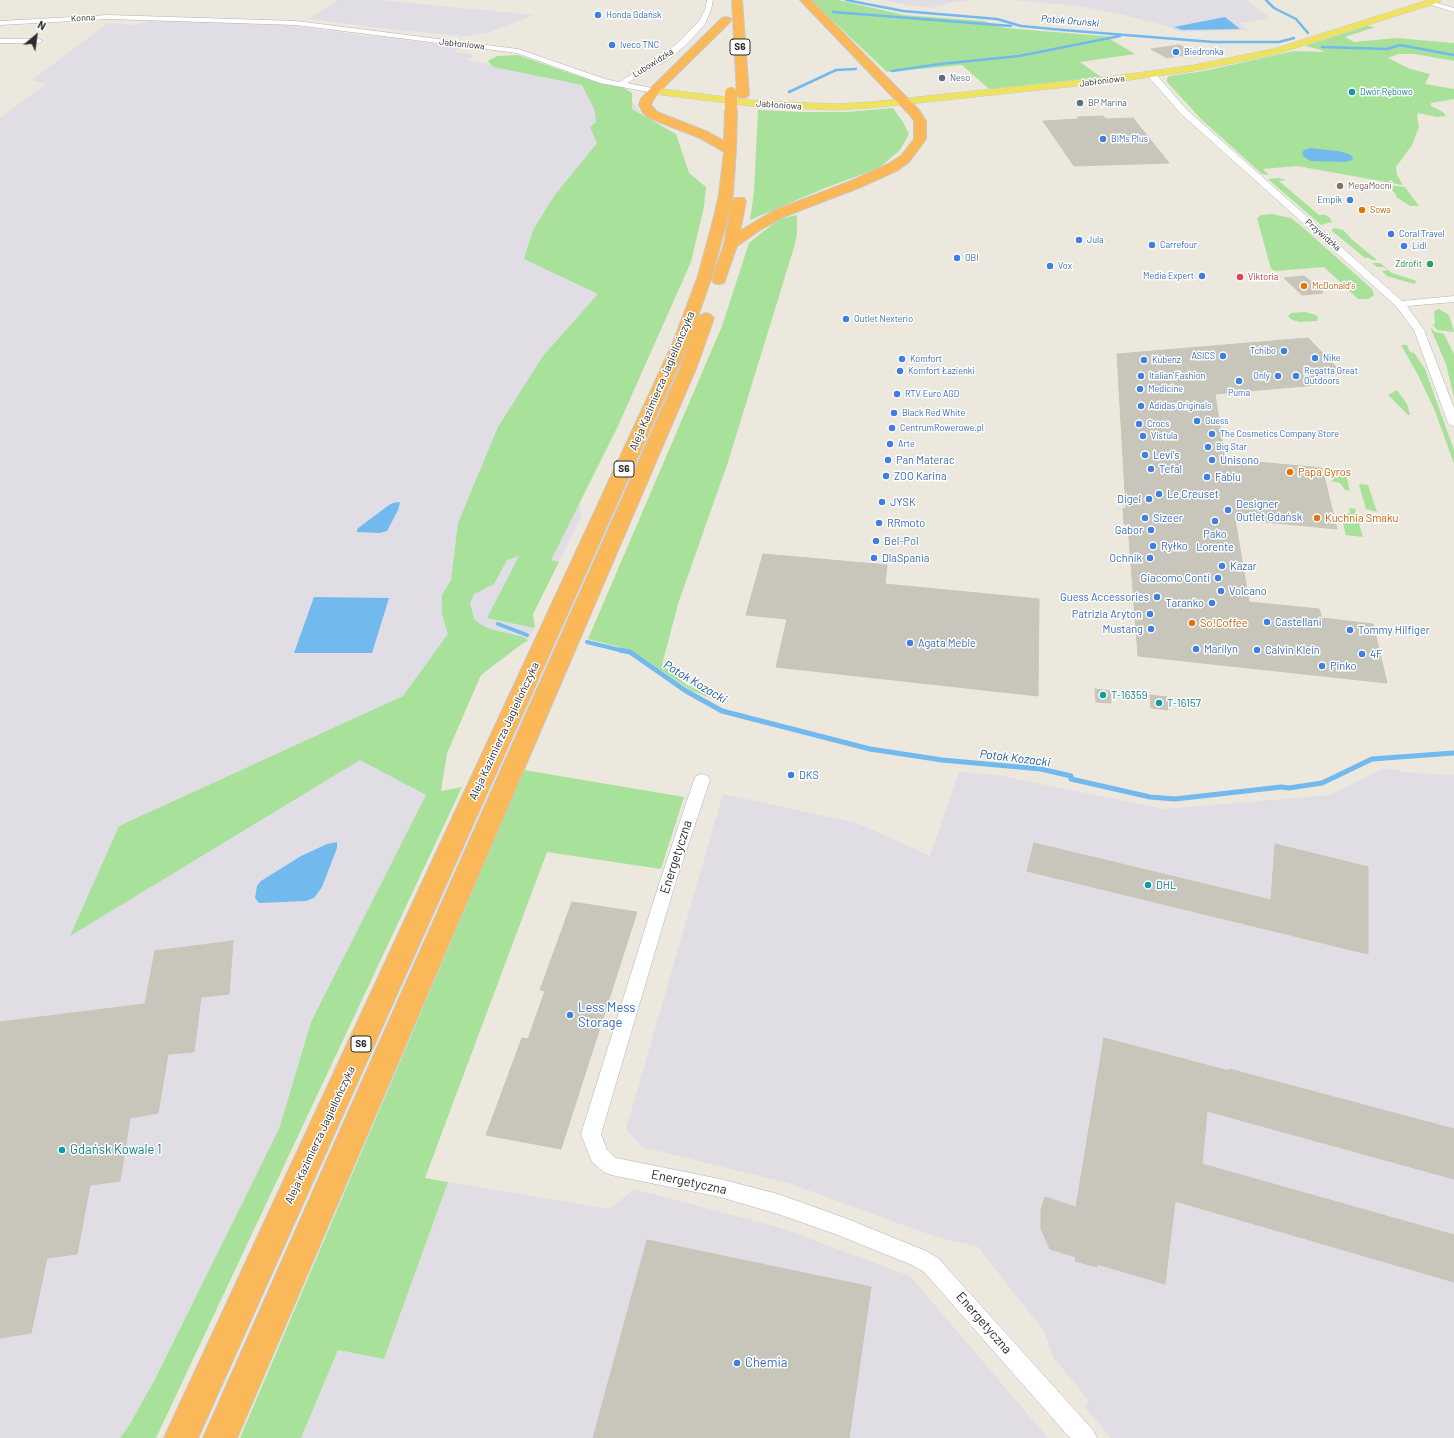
<!DOCTYPE html>
<meta charset="utf-8">
<style>
body{margin:0}
#map{position:relative;width:1454px;height:1438px;overflow:hidden;background:#ece8dd;font-family:Barlow,sans-serif}
canvas{display:block}
.north{position:absolute;left:16px;top:16px;width:40px;height:40px;-webkit-text-stroke:3px #fff;paint-order:stroke;rotate:29deg;font-size:11px;font-weight:700;line-height:16px;text-align:center;color:#2b2b2b}
.north::after{content:'';display:block;margin:auto;width:14px;height:18px;background:#2b2b2b;clip-path:polygon(50% 0,100% 100%,50% 72%,0 100%)}
</style>
<div id="map">
<canvas width="1454" height="1438"></canvas>
<div class="north">N</div>
</div>
<script>
const context = document.querySelector('canvas').getContext('2d');
context.lineJoin = 'round';
function fill(path, color) { context.fillStyle = color; context.fill(path, 'evenodd'); }
const toPath = rows => new Path2D(rows.map(r => 'M' + r).join(''));
function trace(path, color, width, dash) { context.strokeStyle = color; context.lineWidth = width; context.lineCap = dash ? 'butt' : 'round'; context.setLineDash(dash || []); context.stroke(path); }
function drawText(font, color, halo, rows, align = 'center') {
  context.font = font + ' Barlow,sans-serif'; context.lineWidth = 3; context.setLineDash([]); context.textBaseline = 'middle'; context.strokeStyle = halo; context.fillStyle = color; for (const [text, x, y, turn = 0] of rows) {
    context.save(); context.translate(x, y); context.rotate((+turn || 0) * Math.PI / 180); context.textAlign = isNaN(turn) ? turn : align; if (halo) context.strokeText(text, 0, 0); context.fillText(text, 0, 0); context.restore();
  }
}
fill(toPath([
 [338,0,380,0,534,15,488,33,463,36,397,30,308,19],
 [884,0,977,0,953,2,931,8,908,5],
 [1011,0,1247,0,1252,5,1268,16,1268,19,1239,23,1248,30,1181,32,1166,26,1115,13,1079,6],
 [152,20,279,24,347,33,363,36,373,36,460,47,454,52,475,55,467,60,627,91,634,104,665,144,579,498,581,517,533,614,535,628,528,641,523,643,481,675,447,753,441,792,311,1022,279,1129,155,1379,130,1424,120,1438,0,1438,0,118,46,84,32,80,108,23,136,25],
 [1382,769,1400,770,1401,772,1415,773,1454,775,1454,1438,1111,1438,1084,1406,1089,1401,1053,1357,1044,1331,977,1246,944,1239,911,1228,791,1184,642,1147,626,1129,723,794,857,823,930,856,959,772,997,775,1165,809,1330,795],
 [448,1182,610,1209,634,1189,781,1228,910,1276,1048,1438,301,1438,338,1350,384,1359]
]), '#e1dde5');
fill(toPath([
 [811,0,838,0,904,15,984,21,1005,28,1116,37,1110,39,1135,54,1080,62,1101,77,989,89,962,65,887,72],
 [1367,26,1375,27,1345,37,1354,42,1396,38,1454,43,1454,61,1415,54,1399,54,1388,58,1410,69,1430,74,1425,84,1454,89,1454,99,1431,103,1431,106,1443,112,1446,116,1437,117,1418,113,1417,116,1419,127,1412,145,1396,167,1397,175,1403,185,1297,166,1263,169,1269,175,1262,174,1201,119,1167,82,1167,78,1169,76,1204,71,1294,51,1325,52,1318,49,1305,46],
 [518,55,575,75,624,88,632,93,632,109,676,134,689,173,706,187,704,207,691,262,618,426,551,560,559,562,533,614,535,628,487,618,519,556,507,560,494,584,474,594,470,603,474,619,480,624,490,629,524,637,528,641,523,643,481,675,447,753,441,791,462,787,156,1438,120,1438,130,1424,155,1379,279,1129,311,1022,426,795,360,760,70,936,119,826,403,696,448,634,442,614,442,595,451,580,458,523,498,427,543,356,598,294,524,259,533,230,554,196,597,143,590,127,596,122,595,111,582,85,493,67,488,61,497,56],
 [893,108,903,122,909,134,900,150,879,168,825,188,750,220,754,192,758,110,800,112,847,112],
 [1278,178,1286,180,1279,181,1319,215,1326,215,1330,218,1332,222,1321,225,1268,179],
 [1386,185,1405,187,1419,206,1410,206,1395,196,1397,195],
 [1271,214,1291,218,1300,225,1372,289,1374,295,1369,299,1358,299,1324,267,1276,271,1271,269,1257,218,1261,215],
 [797,215,797,233,795,244,728,462,678,604,662,665,687,685,712,697,711,698,692,691,631,650,588,639,722,326,749,243,779,219],
 [1335,228,1343,230,1351,238,1350,238,1377,260,1372,260,1369,258,1365,258,1331,230],
 [1372,263,1380,263,1392,273,1417,281,1414,284,1387,276,1382,271,1388,270,1383,267,1377,267],
 [1439,309,1449,315,1454,332,1437,330,1433,325,1435,323,1434,311],
 [1305,312,1316,315,1318,317,1317,321,1300,322,1292,320,1288,316,1291,313],
 [1430,327,1435,332,1444,334,1454,354,1454,398,1446,364],
 [1401,345,1407,345,1410,352,1414,353,1425,369,1454,450,1454,464,1435,411,1418,375],
 [1397,390,1407,404,1410,415,1408,415,1388,395],
 [1329,469,1345,470,1350,491,1345,490,1340,483,1332,481],
 [1360,484,1368,485,1377,512,1366,509,1359,485],
 [1349,508,1355,509,1363,537,1346,535,1341,516,1350,513],
 [524,770,684,797,661,869,547,852,425,1178,448,1182,384,1359,338,1350,301,1438,240,1438]
]), '#a8e29a');
fill(toPath([
 [1225,17,1240,29,1182,30,1174,27],
 [1310,148,1338,151,1349,154,1353,157,1352,160,1346,162,1311,161,1304,157,1302,153,1304,150],
 [400,502,398,510,387,531,380,533,357,532,357,529,389,505,393,503],
 [314,597,389,598,372,653,294,653],
 [337,842,337,848,322,887,314,898,306,901,259,903,255,898,257,886,261,881,301,856,327,844]
]), '#72b9ed');
trace(toPath([
 [846,0,903,11,997,19,1021,26,1063,30,1213,42,1279,42,1294,38],
 [1266,0,1274,8,1296,19,1308,33],
 [833,12,1011,26],
 [1322,47,1387,49,1400,45,1454,55],
 [892,71,940,64,1019,56,1120,36],
 [789,92,836,70,856,69]
]), '#72b9ed', 2.5);
trace(toPath([
 [498,624,527,635],
 [587,642,624,651]
]), '#72b9ed', 4);
trace(toPath([
 [620,650,630,652,686,691,722,711,870,749,942,760,1041,769,1071,776,1071,779,1150,797,1175,799,1281,787,1289,788,1322,783,1372,759,1454,753]
]), '#72b9ed', 5);
const building = toPath([
 [1179,45,1196,53,1167,58,1151,49,1179,45],
 [1103,116,1106,119,1133,118,1169,163,1074,166,1043,121,1079,119,1077,117,1103,116],
 [1304,276,1323,291,1321,291,1323,293,1302,295,1284,278,1304,276],
 [1308,338,1343,374,1321,376,1328,384,1215,394,1225,459,1322,468,1337,529,1235,519,1249,602,1319,609,1322,618,1373,624,1387,683,1138,656,1128,525,1124,524,1123,508,1126,509,1117,354,1308,338],
 [763,554,887,565,885,584,1039,599,1038,696,776,667,787,619,746,615,763,554],
 [1095,689,1110,691,1111,703,1096,702,1095,689],
 [1150,695,1167,697,1168,710,1151,708,1150,695],
 [1034,843,1271,900,1275,844,1368,867,1368,954,1027,871,1034,843],
 [572,902,637,912,561,1149,486,1135,522,1038,528,1039,545,991,540,990,572,902],
 [233,941,229,994,201,997,194,1052,168,1054,158,1113,130,1118,120,1181,90,1185,77,1254,47,1258,31,1333,0,1338,0,1022,145,1004,155,951,233,941],
 [1104,1038,1229,1071,1229,1069,1454,1129,1454,1179,1207,1111,1202,1164,1454,1235,1454,1282,1175,1201,1165,1284,1097,1264,1097,1267,1075,1261,1076,1257,1050,1249,1041,1229,1041,1210,1045,1197,1076,1207,1104,1038],
 [647,1240,871,1287,849,1438,593,1438,647,1240]
]);
fill(building, '#c8c6bb');
trace(building, '#c8c4b6', 1);
const minor = toPath([
 [707,0,713,0,711,10,705,24,687,44,669,59,627,83,657,89,658,91,654,93,600,83,517,53,296,25,109,19,0,25,0,21,109,15,296,21,518,49,605,79,619,82,663,55,681,40,699,21,705,10,707,0],
 [1430,1,1454,8,1454,12,1428,4,1428,2,1430,1],
 [0,39,39,39,43,41,39,43,0,43,0,39],
 [1148,72,1154,72,1187,110,1402,301,1454,296,1454,302,1407,306,1424,330,1454,408,1454,426,1450,425,1448,423,1414,330,1396,306,1181,114,1148,76,1148,72],
 [702,774,708,776,710,780,675,884,601,1134,607,1150,616,1158,720,1179,778,1194,845,1218,926,1251,938,1258,1093,1430,1097,1438,1070,1438,932,1281,924,1272,912,1265,835,1234,778,1214,720,1197,611,1175,604,1172,592,1162,581,1134,659,884,694,780,696,776,702,774]
]);
const major = toPath([
 [1428,0,1441,0,1440,2,1277,54,1194,71,1115,82,870,108,836,110,759,107,654,94,649,91,654,88,759,101,836,104,870,102,1115,76,1194,65,1273,49,1428,0]
]);
const highway = toPath([
 [732,0,742,0,749,95,747,97,743,98,739,97,737,95,732,0],
 [800,0,811,0,919,110,926,121,926,139,909,162,898,170,861,187,783,217,760,230,737,246,724,283,719,284,714,283,712,280,724,244,732,201,734,198,744,198,746,201,740,231,773,211,851,181,888,164,901,156,914,139,914,121,910,115,800,0],
 [726,17,730,18,731,20,730,22,658,93,653,100,651,105,657,112,708,132,724,141,725,111,727,108,731,107,735,108,737,111,736,150,733,194,729,213,712,276,688,345,198,1438,164,1438,672,345,698,276,715,213,719,194,724,152,700,138,649,118,643,113,639,105,641,99,650,89,722,18,726,17],
 [706,313,711,315,714,318,697,366,237,1438,203,1438,653,429,681,366,698,318,701,315,706,313]
]);
trace(minor, '#b1b1be', 1);
trace(major, '#c8c8c8', 1);
trace(highway, '#c8c8c8', 2);
fill(minor, '#fff');
fill(major, '#eee360');
fill(highway, '#fbb859');
const highwayBridge = toPath([
 [731,93,731,111]
]);
trace(highwayBridge, '#c8c8c8', 12, []);
trace(highwayBridge, '#fbb859', 12);
for (const [x, y, r, color] of [
 [598,15,4,"#3f7fe0"],
 [612,45,4,"#3f7fe0"],
 [1176,52,4,"#3f7fe0"],
 [942,78,4,"#5c6f8a"],
 [1352,92,4,"#0f9aa8"],
 [1080,103,4,"#5c6f8a"],
 [1103,139,4,"#3f7fe0"],
 [1340,186,4,"#8d6e63"],
 [1350,200,4,"#3f7fe0"],
 [1362,210,4,"#e8710a"],
 [1391,234,4,"#3f7fe0"],
 [1079,240,4,"#3f7fe0"],
 [1152,245,4,"#3f7fe0"],
 [1404,246,4,"#3f7fe0"],
 [957,258,4,"#3f7fe0"],
 [1430,264,4,"#2e9e5b"],
 [1050,266,4,"#3f7fe0"],
 [1202,276,4,"#3f7fe0"],
 [1240,277,4,"#e0444e"],
 [1304,286,4,"#e8710a"],
 [846,319,4,"#3f7fe0"],
 [1284,351,4,"#3f7fe0"],
 [1223,356,4,"#3f7fe0"],
 [1315,358,4,"#3f7fe0"],
 [902,359,4,"#3f7fe0"],
 [1144,360,4,"#3f7fe0"],
 [900,371,4,"#3f7fe0"],
 [1141,376,4,"#3f7fe0"],
 [1278,376,4,"#3f7fe0"],
 [1296,376,4,"#3f7fe0"],
 [1239,381,4,"#3f7fe0"],
 [1140,389,4,"#3f7fe0"],
 [897,394,4,"#3f7fe0"],
 [1141,406,4,"#3f7fe0"],
 [894,413,4,"#3f7fe0"],
 [1197,421,4,"#3f7fe0"],
 [1139,424,4,"#3f7fe0"],
 [892,428,4,"#3f7fe0"],
 [1212,434,4,"#3f7fe0"],
 [1143,436,4,"#3f7fe0"],
 [890,444,4,"#3f7fe0"],
 [1208,447,4,"#3f7fe0"],
 [1145,455,4,"#3f7fe0"],
 [888,460,4,"#3f7fe0"],
 [1212,460,4,"#3f7fe0"],
 [1151,469,4,"#3f7fe0"],
 [1290,472,4,"#e8710a"],
 [886,476,4,"#3f7fe0"],
 [1207,477,4,"#3f7fe0"],
 [1159,494,4,"#3f7fe0"],
 [1149,499,4,"#3f7fe0"],
 [882,502,4,"#3f7fe0"],
 [1228,510,4,"#3f7fe0"],
 [1145,518,4,"#3f7fe0"],
 [1317,518,4,"#e8710a"],
 [1215,521,4,"#3f7fe0"],
 [879,523,4,"#3f7fe0"],
 [1151,530,4,"#3f7fe0"],
 [876,541,4,"#3f7fe0"],
 [1153,546,4,"#3f7fe0"],
 [874,558,4,"#3f7fe0"],
 [1150,558,4,"#3f7fe0"],
 [1222,566,4,"#3f7fe0"],
 [1218,578,4,"#3f7fe0"],
 [1221,591,4,"#3f7fe0"],
 [1157,597,4,"#3f7fe0"],
 [1212,603,4,"#3f7fe0"],
 [1150,614,4,"#3f7fe0"],
 [1267,622,4,"#3f7fe0"],
 [1192,623,4,"#e8710a"],
 [1151,629,4,"#3f7fe0"],
 [1350,630,4,"#3f7fe0"],
 [910,643,4,"#3f7fe0"],
 [1196,649,4,"#3f7fe0"],
 [1257,650,4,"#3f7fe0"],
 [1362,654,4,"#3f7fe0"],
 [1322,666,4,"#3f7fe0"],
 [1103,695,4,"#0f9aa8"],
 [1159,703,4,"#0f9aa8"],
 [791,775,4,"#3f7fe0"],
 [1148,885,4,"#0f9aa8"],
 [570,1015,4,"#3f7fe0"],
 [62,1150,4,"#0f9aa8"],
 [737,1363,4,"#3f7fe0"]
]) { const dot = new Path2D(); dot.arc(x, y, r, 0, 2 * Math.PI); context.fillStyle = color; context.fill(dot); trace(dot, '#fff', 1.5); }
drawText('9px', '#366cbe', '#fff', [
 ["Honda Gdańsk",606,15],
 ["Iveco TNC",620,45],
 ["Biedronka",1184,52],
 ["BIMs Plus",1111,139],
 ["Empik",1342,200,"right"],
 ["Coral Travel",1399,234],
 ["Jula",1087,240],
 ["Carrefour",1160,245],
 ["Lidl",1412,246],
 ["OBI",965,258],
 ["Vox",1058,266],
 ["Media Expert",1194,276,"right"],
 ["Outlet Nexterio",854,319],
 ["Tchibo",1276,351,"right"],
 ["ASICS",1215,356,"right"],
 ["Nike",1323,358],
 ["Komfort",910,359],
 ["Kubenz",1152,360],
 ["Komfort Łazienki",908,371],
 ["Regatta Great",1304,371],
 ["Outdoors",1304,381],
 ["Italian Fashion",1149,376],
 ["Only",1270,376,"right"],
 ["Medicine",1148,389],
 ["Puma",1239,393,"center"],
 ["RTV Euro AGD",905,394],
 ["Adidas Originals",1149,406],
 ["Black Red White",902,413],
 ["Guess",1205,421],
 ["Crocs",1147,424],
 ["CentrumRowerowe.pl",900,428],
 ["The Cosmetics Company Store",1220,434],
 ["Vistula",1151,436],
 ["Arte",898,444],
 ["Big Star",1216,447]
], 'left');
drawText('9px', '#2b2b2b', '#fff', [
 ["Konna",83,18,-3],
 ["Jabłoniowa",462,44,6],
 ["Lubowidzka",653,63,-32],
 ["Jabłoniowa",1102,81,-7],
 ["Jabłoniowa",779,105,4],
 ["Przywidzka",1323,235,41]
]);
drawText('9px', '#4e5e75', '#fff', [
 ["Neso",950,78],
 ["BP Marina",1088,103]
], 'left');
drawText('9px', '#0d838f', '#fff', [
 ["Dwór Rębowo",1360,92]
], 'left');
drawText('9px', '#785e54', '#fff', [
 ["MegaMocni",1348,186]
], 'left');
drawText('9px', '#c56008', '#fff', [
 ["Sowa",1370,210],
 ["McDonald's",1312,286]
], 'left');
drawText('9px', '#27864d', '#fff', [
 ["Zdrofit",1422,264]
], 'right');
drawText('9px', '#be3a42', '#fff', [
 ["Viktoria",1248,277]
], 'left');
drawText('italic 10px', '#105599', '#fff', [
 ["Potok Oruński",1070,21,5]
]);
for (const [x, y, w] of [
 [740,47,20],
 [624,469,20],
 [361,1044,20]
]) { const box = new Path2D(); box.roundRect(x - w / 2, y - 8, w, 16, 3); context.fillStyle = '#fff'; context.fill(box); trace(box, '#2b2b2b', 1); }
drawText('bold 10px', '#2b2b2b', null, [
 ["S6",740,47],
 ["S6",624,469],
 ["S6",361,1044]
]);
drawText('11px', '#2b2b2b', '#fff', [
 ["Aleja Kazimierza Jagiellończyka",662,381,-67],
 ["Aleja Kazimierza Jagiellończyka",504,731,-65],
 ["Aleja Kazimierza Jagiellończyka",320,1135,-65]
]);
drawText('11px', '#366cbe', '#fff', [
 ["Levi's",1153,455],
 ["Pan Materac",896,460],
 ["Unisono",1220,460],
 ["Tefal",1159,469],
 ["ZOO Karina",894,476],
 ["Fablu",1215,477],
 ["Le Creuset",1167,494],
 ["Digel",1141,499,"right"],
 ["JYSK",890,502],
 ["Designer",1236,504],
 ["Outlet Gdańsk",1236,517],
 ["Sizeer",1153,518],
 ["RRmoto",887,523],
 ["Gabor",1143,530,"right"],
 ["Pako",1215,534,"center"],
 ["Lorente",1215,547,"center"],
 ["Bel-Pol",884,541],
 ["Ryłko",1161,546],
 ["DlaSpania",882,558],
 ["Ochnik",1142,558,"right"],
 ["Kazar",1230,566],
 ["Giacomo Conti",1210,578,"right"],
 ["Volcano",1229,591],
 ["Guess Accessories",1149,597,"right"],
 ["Taranko",1204,603,"right"],
 ["Patrizia Aryton",1142,614,"right"],
 ["Castellani",1275,622],
 ["Mustang",1143,629,"right"],
 ["Tommy Hilfiger",1358,630],
 ["Agata Meble",918,643],
 ["Marilyn",1204,649],
 ["Calvin Klein",1265,650],
 ["4F",1370,654],
 ["Pinko",1330,666],
 ["DKS",799,775]
], 'left');
drawText('11px', '#c56008', '#fff', [
 ["Papa Gyros",1298,472],
 ["Kuchnia Smaku",1325,518],
 ["So!Coffee",1200,623]
], 'left');
drawText('11px', '#0d838f', '#fff', [
 ["T-16359",1111,695],
 ["T-16157",1167,703],
 ["DHL",1156,885]
], 'left');
drawText('italic 12px', '#105599', '#fff', [
 ["Potok Kozacki",695,682,31],
 ["Potok Kozacki",1015,758,7]
]);
drawText('13px', '#2b2b2b', '#fff', [
 ["Energetyczna",676,857,-72],
 ["Energetyczna",689,1182,12],
 ["Energetyczna",984,1323,49]
]);
drawText('13px', '#366cbe', '#fff', [
 ["Less Mess",578,1008],
 ["Storage",578,1023],
 ["Chemia",745,1363]
], 'left');
drawText('13px', '#0d838f', '#fff', [
 ["Gdańsk Kowale 1",70,1150]
], 'left');
</script>
